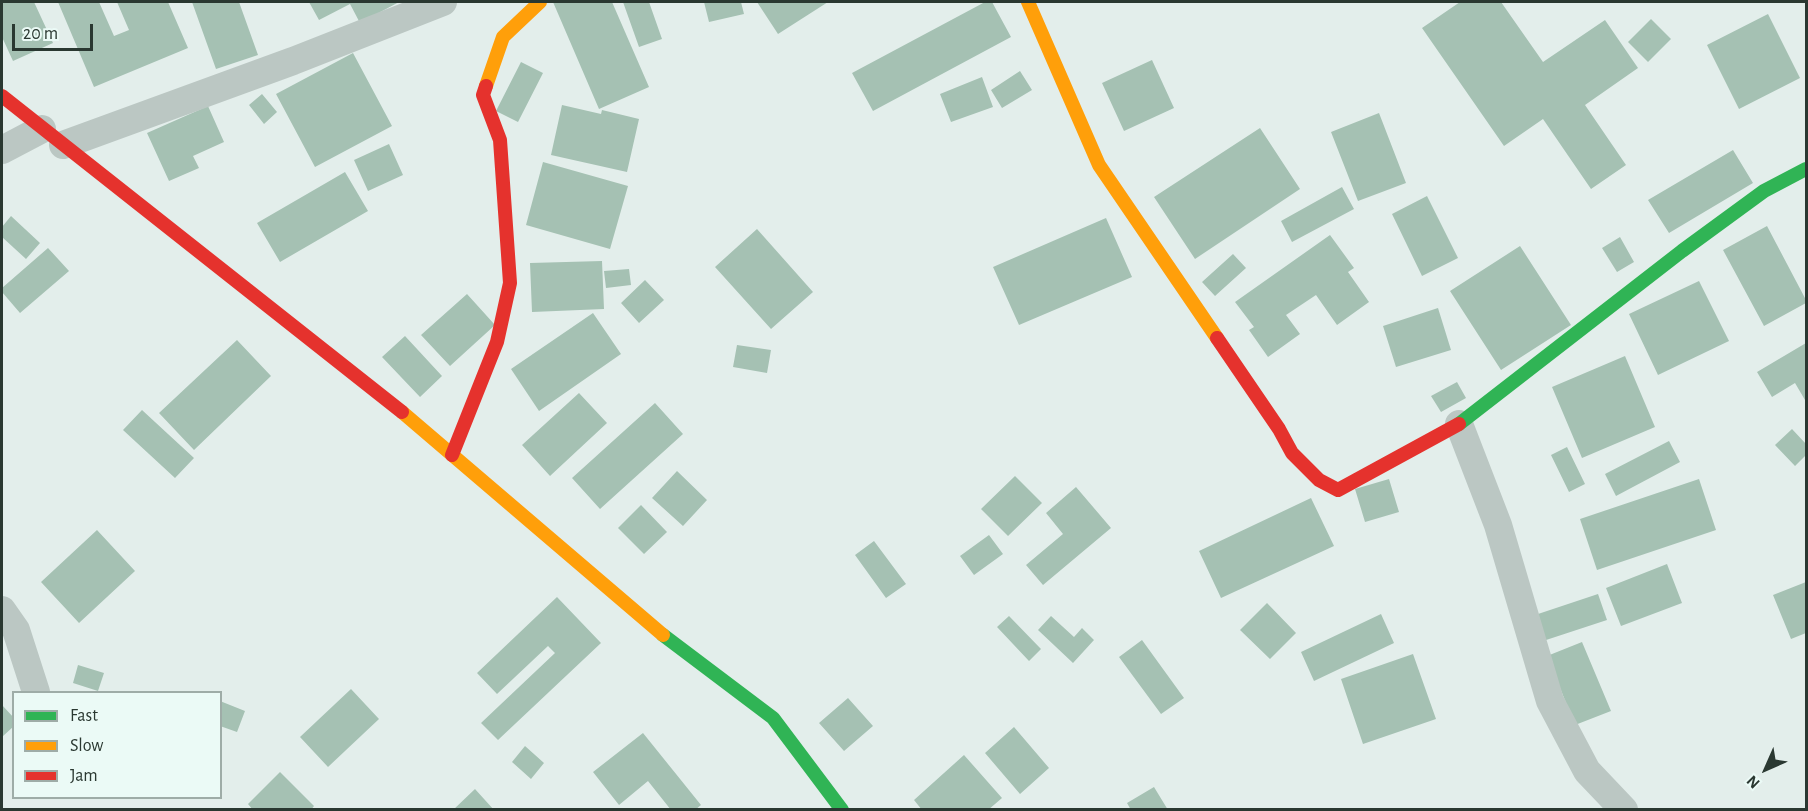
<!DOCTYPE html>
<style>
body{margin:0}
#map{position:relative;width:1808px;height:811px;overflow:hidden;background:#e3eeeb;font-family:"Alegreya Sans",sans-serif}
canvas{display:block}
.frame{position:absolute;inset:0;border:3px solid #2a3831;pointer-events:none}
.legend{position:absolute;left:12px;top:691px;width:210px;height:108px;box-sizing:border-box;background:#ebfaf6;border:2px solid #9eaca7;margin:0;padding:8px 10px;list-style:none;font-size:18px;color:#2a3831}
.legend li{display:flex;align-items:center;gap:12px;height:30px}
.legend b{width:30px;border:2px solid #9eaca7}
.north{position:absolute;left:1736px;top:739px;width:60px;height:60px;-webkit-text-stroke:4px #ebfaf6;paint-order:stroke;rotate:225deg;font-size:16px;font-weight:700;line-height:24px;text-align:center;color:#2a3831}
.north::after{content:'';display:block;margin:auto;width:21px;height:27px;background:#2a3831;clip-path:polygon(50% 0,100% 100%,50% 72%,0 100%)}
.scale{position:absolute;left:12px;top:24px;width:81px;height:27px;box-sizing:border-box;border:3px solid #2a3831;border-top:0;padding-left:8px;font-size:18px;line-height:21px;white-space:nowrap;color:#2a3831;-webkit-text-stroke:4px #ebfaf6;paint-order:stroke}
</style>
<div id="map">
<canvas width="1808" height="811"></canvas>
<div class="frame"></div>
<ul class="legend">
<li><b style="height:8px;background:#30b455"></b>Fast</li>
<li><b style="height:8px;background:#ff9f0a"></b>Slow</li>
<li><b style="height:8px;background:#e5322d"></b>Jam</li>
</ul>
<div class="north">N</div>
<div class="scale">20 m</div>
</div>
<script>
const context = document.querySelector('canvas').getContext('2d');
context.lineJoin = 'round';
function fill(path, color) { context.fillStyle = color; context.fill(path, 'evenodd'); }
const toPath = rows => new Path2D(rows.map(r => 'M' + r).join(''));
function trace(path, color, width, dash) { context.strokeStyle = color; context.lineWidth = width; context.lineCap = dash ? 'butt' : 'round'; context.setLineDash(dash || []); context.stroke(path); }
fill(toPath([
 [2,2,34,2,53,43,13,61,2,37],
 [58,2,99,2,114,36,129,30,117,2,168,2,188,48,94,87],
 [192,2,239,2,258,55,216,69],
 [309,2,399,2,360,23,350,4,319,20],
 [553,2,612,2,649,87,599,109],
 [623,2,649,2,662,39,639,47],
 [704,2,741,2,744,14,709,22],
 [757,2,828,2,778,34],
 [985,2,992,2,1011,37,873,111,852,73],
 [1460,2,1501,2,1543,62,1605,20,1638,68,1585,105,1626,165,1591,189,1543,119,1504,146,1422,28],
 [1768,14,1800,78,1739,109,1707,45],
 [1651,19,1671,39,1648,62,1628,42],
 [353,53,392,126,315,167,276,94],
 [1152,60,1174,108,1124,131,1102,83],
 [521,62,543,73,518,122,496,111],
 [1020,71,1032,90,1002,108,991,90],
 [982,77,993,107,951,122,940,94],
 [262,94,277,112,264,124,249,105],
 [562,105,601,114,602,110,639,119,627,172,551,155],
 [208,106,224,142,193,156,199,168,169,181,147,133],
 [1379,113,1406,183,1358,201,1331,132],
 [1260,128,1300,189,1195,259,1154,197],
 [389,144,403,175,368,191,354,160],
 [1733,150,1753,183,1669,233,1648,200],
 [543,162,628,186,610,249,526,225],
 [345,172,368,211,280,262,257,223],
 [1342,187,1354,209,1292,242,1281,221],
 [1427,196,1458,258,1422,276,1392,214],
 [11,216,40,243,26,259,2,237,2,227],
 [1106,218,1132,277,1019,325,993,267],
 [1767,226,1806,300,1806,303,1764,326,1723,250],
 [757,229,813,292,771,329,715,267],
 [1330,235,1354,268,1348,272,1369,302,1337,325,1316,295,1286,315,1300,334,1268,357,1249,330,1254,327,1235,302],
 [1620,237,1634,262,1617,272,1602,248],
 [1520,246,1571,325,1501,370,1450,291],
 [48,248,69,271,20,313,2,292,2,288],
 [1233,254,1246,268,1215,296,1202,282],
 [602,261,604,309,532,312,530,263],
 [629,269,631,285,606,288,604,271],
 [645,280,664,300,639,323,621,303],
 [1699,281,1729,341,1658,375,1629,314],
 [467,294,495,325,450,366,421,335],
 [1438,308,1451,350,1396,367,1383,326],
 [593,313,621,354,539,411,511,369],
 [405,336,442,376,420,397,382,357],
 [237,340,271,376,194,450,159,413],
 [1806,343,1806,399,1805,400,1795,383,1772,397,1757,372],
 [737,345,771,350,767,373,733,367],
 [1625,356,1655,427,1582,458,1552,387],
 [1457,382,1466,398,1441,412,1431,396],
 [579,393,607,423,550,476,522,445],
 [655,403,683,434,600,509,572,478],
 [142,410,194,458,175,478,123,430],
 [1792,429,1806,444,1806,455,1795,466,1775,445],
 [1669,441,1680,462,1616,496,1605,474],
 [1567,447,1585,484,1569,492,1551,455],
 [677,471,707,500,683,526,652,498],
 [1015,476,1042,503,1008,536,981,509],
 [1389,479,1399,512,1365,522,1355,489],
 [1699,479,1716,530,1597,570,1580,519],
 [1076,487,1111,528,1043,585,1026,565,1063,534,1046,513],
 [1311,498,1334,546,1221,598,1199,551],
 [641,505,667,532,644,554,618,528],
 [97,530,135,571,79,623,41,582],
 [989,535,1003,554,974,575,960,556],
 [874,541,906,584,886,598,855,555],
 [1667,564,1682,603,1621,626,1606,588],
 [1806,582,1806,633,1791,639,1773,595],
 [1598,594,1607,620,1543,641,1535,615],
 [557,597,601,643,498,740,481,723,555,653,548,646,497,694,477,673],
 [1267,603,1296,633,1270,659,1240,630],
 [1381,614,1394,643,1314,681,1301,652],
 [1009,616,1041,649,1029,661,997,627],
 [1051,616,1074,637,1082,628,1094,640,1073,663,1038,630],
 [1142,640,1184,698,1161,714,1119,657],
 [1582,642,1611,711,1575,725,1547,656],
 [1413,654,1436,719,1363,744,1341,679],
 [78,665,104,673,98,691,73,683],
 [351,689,379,719,328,767,300,737],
 [848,698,873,726,844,751,819,723],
 [220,701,245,711,237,732,220,726],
 [2,705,14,718,14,726,2,737],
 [1014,727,1049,768,1020,794,985,753],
 [643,733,701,805,695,810,671,810,648,781,619,805,593,772],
 [525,746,544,763,531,779,512,762],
 [964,755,1002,798,988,810,922,810,914,800],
 [280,772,314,806,311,810,253,810,248,804],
 [1154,787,1168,810,1131,810,1127,803],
 [475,789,494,810,453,810]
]), '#a5c1b3');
trace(toPath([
 [63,145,293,61,443,2],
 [2,150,42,129],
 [1459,424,1498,525,1550,701,1587,771,1624,810],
 [2,610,16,630,36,692]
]), '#bbc7c3', 28);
trace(toPath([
 [1459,424,1682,251,1764,191,1806,169],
 [663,635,773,718,842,810]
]), '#30b455', 14);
trace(toPath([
 [1028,2,1099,165,1217,338],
 [486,86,503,37,540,2],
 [402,412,663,635]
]), '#ff9f0a', 14);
trace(toPath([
 [2,96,402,412],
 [1217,338,1279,429,1292,453,1319,480,1338,490,1459,424],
 [452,455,497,342,510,283,500,140,483,95,486,86]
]), '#e5322d', 14);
</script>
